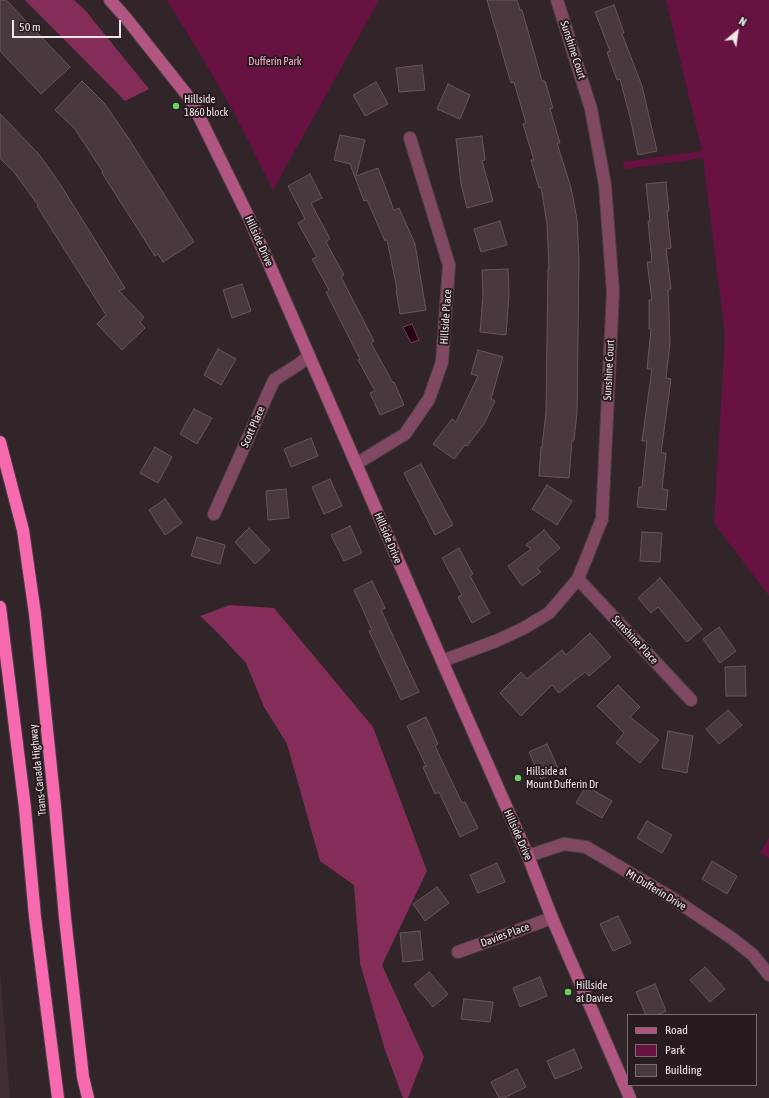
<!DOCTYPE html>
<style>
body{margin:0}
#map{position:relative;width:769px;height:1098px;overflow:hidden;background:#32252a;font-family:"Asap Condensed",sans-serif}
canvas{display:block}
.legend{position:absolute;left:627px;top:1014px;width:130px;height:72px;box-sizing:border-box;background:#281b20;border:1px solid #776c70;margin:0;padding:5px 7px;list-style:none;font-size:12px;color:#eee5e8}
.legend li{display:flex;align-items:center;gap:8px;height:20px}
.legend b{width:20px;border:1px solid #776c70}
.north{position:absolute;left:717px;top:12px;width:40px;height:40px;-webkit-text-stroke:3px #281b20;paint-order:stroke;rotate:29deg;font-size:11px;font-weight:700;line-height:16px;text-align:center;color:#eee5e8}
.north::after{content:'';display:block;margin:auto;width:14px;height:18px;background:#eee5e8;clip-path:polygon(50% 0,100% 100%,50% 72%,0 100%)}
.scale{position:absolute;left:12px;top:20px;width:109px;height:18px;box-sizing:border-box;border:2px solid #eee5e8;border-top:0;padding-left:5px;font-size:12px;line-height:14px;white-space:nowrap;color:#eee5e8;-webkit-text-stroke:3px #281b20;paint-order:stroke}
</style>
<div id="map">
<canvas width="769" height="1098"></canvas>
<ul class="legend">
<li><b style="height:5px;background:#b15681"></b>Road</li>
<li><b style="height:11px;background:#681241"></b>Park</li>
<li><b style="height:11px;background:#48393f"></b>Building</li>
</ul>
<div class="north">N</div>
<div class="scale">50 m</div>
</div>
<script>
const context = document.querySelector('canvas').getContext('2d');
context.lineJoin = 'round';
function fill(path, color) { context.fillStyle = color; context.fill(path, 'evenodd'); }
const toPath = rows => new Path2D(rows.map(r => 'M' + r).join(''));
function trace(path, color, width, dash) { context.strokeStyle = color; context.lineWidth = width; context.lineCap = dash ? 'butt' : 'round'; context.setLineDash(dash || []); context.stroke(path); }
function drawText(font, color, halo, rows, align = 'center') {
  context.font = font + ' "Asap Condensed",sans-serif'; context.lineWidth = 4; context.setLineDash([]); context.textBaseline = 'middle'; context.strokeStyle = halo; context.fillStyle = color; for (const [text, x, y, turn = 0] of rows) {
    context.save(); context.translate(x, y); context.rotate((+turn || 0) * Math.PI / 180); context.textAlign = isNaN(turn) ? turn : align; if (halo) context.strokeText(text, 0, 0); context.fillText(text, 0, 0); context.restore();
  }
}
fill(toPath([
 [0,970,10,1098,0,1098]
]), '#402c34');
fill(toPath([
 [167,0,379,0,273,190,231,107,200,54],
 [666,0,769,0,769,596,714,523,725,335,703,158,624,169,623,162,702,151],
 [769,838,769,858,760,853]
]), '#681241');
fill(toPath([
 [25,0,74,0,85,10,149,89,125,101],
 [230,605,274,608,373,727,427,871,382,965,424,1057,408,1098,403,1098,385,1050,360,963,354,885,320,861,287,744,264,707,246,663,214,629,200,616]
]), '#842d59');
const water = toPath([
 [412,324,419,340,411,343,403,327,412,324]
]);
fill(water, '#2b0117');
trace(water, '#664556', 1);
const building = toPath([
 [0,0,6,0,70,67,41,94,0,51,0,0],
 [487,0,517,0,520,10,522,10,542,81,545,81,553,108,550,109,560,143,557,143,571,188,577,219,579,259,577,413,574,440,572,440,569,478,539,476,541,447,542,447,546,412,548,269,549,269,547,224,541,187,539,188,531,160,534,160,523,124,526,123,514,82,511,83,487,0],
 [614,5,624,33,622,34,642,86,657,151,638,155,630,117,620,79,617,80,607,52,610,51,595,12,614,5],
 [422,65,425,90,399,92,396,68,422,65],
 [82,81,104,103,129,139,194,242,163,262,158,254,155,256,102,173,103,172,75,129,55,110,82,81],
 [376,82,388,104,365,116,353,95,376,82],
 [448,84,470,95,460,119,437,109,448,84],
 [0,114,38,153,60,184,125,288,119,291,144,317,140,322,145,328,122,350,97,324,106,315,37,206,38,205,14,172,0,158,0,114],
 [340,135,365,140,356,176,378,168,394,210,399,208,415,244,426,310,400,314,396,290,397,289,387,240,385,241,367,200,364,201,350,164,334,160,340,135],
 [482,136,485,160,482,161,493,201,467,208,461,184,456,139,482,136],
 [310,174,322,198,311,203,330,239,326,242,344,275,341,277,374,341,371,343,393,383,394,382,404,405,380,415,370,393,375,391,358,360,360,359,326,292,329,290,312,259,317,257,298,223,305,219,288,186,310,174],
 [666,182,669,211,667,211,671,248,666,249,671,289,668,289,670,342,666,378,671,379,661,453,666,453,662,489,668,490,666,510,637,507,639,487,642,487,647,441,642,441,652,369,647,369,651,329,649,329,649,300,652,300,647,262,652,262,648,221,650,221,646,184,666,182],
 [500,221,507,245,481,252,474,229,500,221],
 [508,269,509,295,506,335,480,332,483,296,482,270,508,269],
 [242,284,251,311,232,318,223,290,242,284],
 [218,349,236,359,221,385,204,375,218,349],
 [478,350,503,357,491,399,495,401,484,424,467,446,465,445,454,459,433,444,452,419,456,422,478,376,471,374,478,350],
 [194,409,212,418,197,444,180,434,194,409],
 [311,438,318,456,291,467,284,449,311,438],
 [155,447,172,457,158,483,140,473,155,447],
 [421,464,453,525,435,535,404,473,421,464],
 [330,479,342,506,324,514,312,487,330,479],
 [547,485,572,501,557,525,532,509,547,485],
 [286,489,289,518,268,520,266,491,286,489],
 [165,499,182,523,165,535,149,510,165,499],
 [350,526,362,553,344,561,331,535,350,526],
 [249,528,270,550,255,564,235,542,249,528],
 [544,530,560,548,537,568,541,572,522,586,508,566,531,549,526,545,544,530],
 [642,532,662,533,660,562,640,561,642,532],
 [197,537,225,545,220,564,191,556,197,537],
 [459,548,473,574,470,576,490,613,472,623,458,597,462,595,442,558,459,548],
 [660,578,702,629,687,642,658,607,651,613,638,598,660,578],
 [372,581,385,608,381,610,419,692,401,700,369,631,372,630,354,590,372,581],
 [719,627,736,651,720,663,703,639,719,627],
 [590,633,611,657,589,676,585,672,559,693,552,685,521,716,500,693,521,672,527,679,562,650,566,655,590,633],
 [745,666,746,696,726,696,725,667,745,666],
 [618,685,640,707,630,717,659,740,640,763,616,743,624,733,597,706,618,685],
 [728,710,742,725,719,744,706,729,728,710],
 [426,717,438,744,435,746,462,803,465,802,478,828,460,837,439,792,435,794,423,767,426,766,407,726,426,717],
 [668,731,693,736,687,773,662,768,668,731],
 [547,744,559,770,541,779,529,752,547,744],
 [586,786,612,801,602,818,576,803,586,786],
 [647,821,672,835,662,853,637,838,647,821],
 [712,861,737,876,727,894,702,879,712,861],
 [497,863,505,882,478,893,470,875,497,863],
 [437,887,449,903,425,921,413,904,437,887],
 [618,916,631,943,613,951,600,924,618,916],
 [420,931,423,960,403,962,400,933,420,931],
 [705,967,725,989,710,1002,690,980,705,967],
 [429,972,448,994,433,1007,414,985,429,972],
 [540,977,547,996,520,1007,513,988,540,977],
 [655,984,666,1011,657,1015,646,1015,636,992,655,984],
 [464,999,493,1002,490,1022,461,1019,464,999],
 [574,1049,582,1068,555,1079,547,1061,574,1049],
 [517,1069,526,1087,504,1098,499,1098,491,1082,517,1069]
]);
fill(building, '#48393f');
trace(building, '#66565c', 1);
const street = toPath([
 [356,464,405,434,429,399,442,362,449,265,410,138],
 [214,514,274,380,299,364,309,356],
 [578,579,691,700],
 [442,661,496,641,524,628,549,613,578,579,602,519,613,292,605,185,591,109,557,0],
 [528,856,564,844,586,847,672,898,733,939,753,955,769,975],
 [458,952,552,918]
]);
const secondary = toPath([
 [110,0,126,18,191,100,249,218,442,661,528,856,552,918,630,1098]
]);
const highway = toPath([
 [0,442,23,530,35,614,55,806,65,918,83,1077,88,1098],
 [0,607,25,808,35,917,58,1098]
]);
trace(street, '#4c4045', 14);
trace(secondary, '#4c4045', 14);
trace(highway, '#4c4045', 14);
trace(street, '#814861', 12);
trace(secondary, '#b15681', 12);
trace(highway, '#f86aaf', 12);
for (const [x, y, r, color] of [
 [176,106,4,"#6ad363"],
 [518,778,4,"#6ad363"],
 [568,992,4,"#6ad363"]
]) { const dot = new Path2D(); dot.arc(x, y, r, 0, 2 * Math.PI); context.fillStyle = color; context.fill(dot); trace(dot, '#281b20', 1.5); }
drawText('11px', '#eee5e8', '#281b20', [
 ["Sunshine Court",573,50,72],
 ["Hillside Drive",259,241,66],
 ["Hillside Place",446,317,-86],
 ["Sunshine Court",609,370,-87],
 ["Scott Place",253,427,-66],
 ["Hillside Drive",388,538,67],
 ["Sunshine Place",635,640,47],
 ["Trans-Canada Highway",38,770,-96],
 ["Hillside Drive",518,835,66],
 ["Mt Dufferin Drive",656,890,31],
 ["Davies Place",505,935,-20]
]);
drawText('11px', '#f9aece', '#281b20', [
 ["Dufferin Park",275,62]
]);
drawText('11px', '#eee5e8', '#281b20', [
 ["Hillside",184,100],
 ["1860 block",184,113],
 ["Hillside at",526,772],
 ["Mount Dufferin Dr",526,785],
 ["Hillside",576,986],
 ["at Davies",576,999]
], 'left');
</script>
